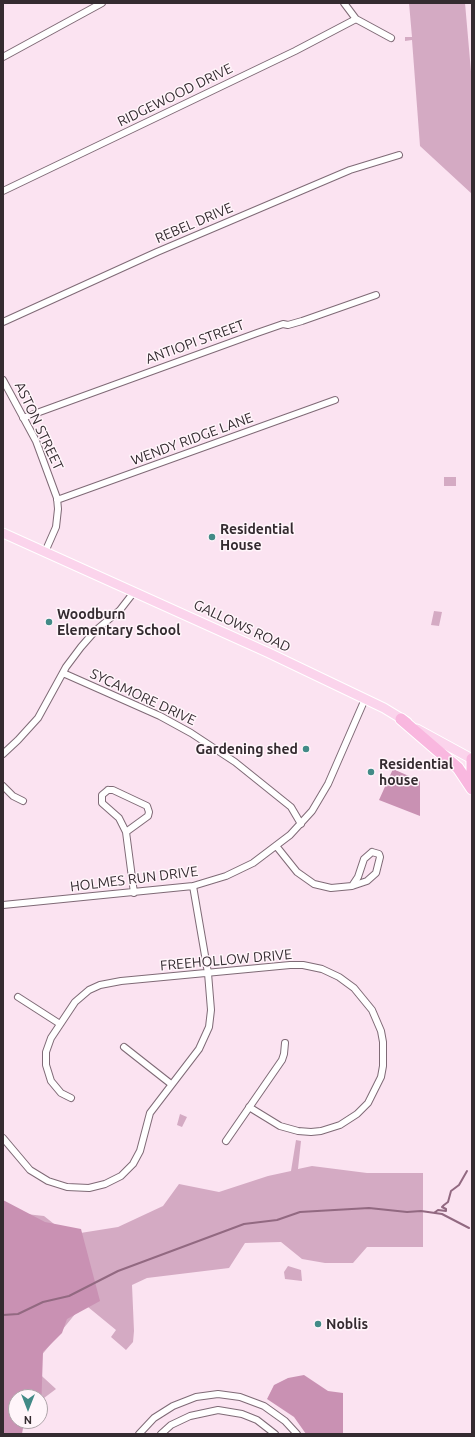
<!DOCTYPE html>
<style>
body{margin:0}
#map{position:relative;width:475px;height:1437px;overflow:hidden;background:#fbe3f1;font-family:Ubuntu,sans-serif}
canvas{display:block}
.frame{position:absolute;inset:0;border:4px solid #342b30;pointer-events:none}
.north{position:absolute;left:8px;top:1389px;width:40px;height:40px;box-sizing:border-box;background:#fff5fa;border:1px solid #aea4a9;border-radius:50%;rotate:180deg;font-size:11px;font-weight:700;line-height:16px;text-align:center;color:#342b30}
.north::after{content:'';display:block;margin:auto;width:14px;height:18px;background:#428a87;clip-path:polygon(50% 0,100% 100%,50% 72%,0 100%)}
</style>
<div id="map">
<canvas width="475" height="1437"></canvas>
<div class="frame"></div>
<div class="north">N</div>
</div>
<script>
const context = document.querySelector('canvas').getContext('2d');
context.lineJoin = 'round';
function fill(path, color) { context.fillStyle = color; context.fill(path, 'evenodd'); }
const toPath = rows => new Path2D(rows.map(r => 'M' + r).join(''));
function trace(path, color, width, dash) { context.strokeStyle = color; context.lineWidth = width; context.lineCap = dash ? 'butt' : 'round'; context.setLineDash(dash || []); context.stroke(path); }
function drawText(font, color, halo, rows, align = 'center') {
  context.font = font + ' Ubuntu,sans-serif'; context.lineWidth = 3; context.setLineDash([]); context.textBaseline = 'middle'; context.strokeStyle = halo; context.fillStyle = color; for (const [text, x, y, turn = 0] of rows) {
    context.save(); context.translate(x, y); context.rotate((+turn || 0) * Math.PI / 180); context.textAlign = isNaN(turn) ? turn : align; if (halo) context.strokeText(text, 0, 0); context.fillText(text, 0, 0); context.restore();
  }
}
fill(toPath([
 [409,3,465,3,472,83,472,194,420,146,412,40,405,41,405,37,412,37],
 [444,477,456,477,456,486,444,486],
 [434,611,442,612,439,626,431,625],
 [180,1114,187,1117,182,1127,177,1125],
 [296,1140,301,1141,298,1169,312,1166,367,1173,423,1173,423,1247,367,1247,353,1263,325,1263,302,1259,281,1242,245,1243,229,1268,147,1278,132,1285,134,1331,133,1342,126,1350,111,1337,116,1330,88,1307,80,1308,32,1367,56,1389,40,1401,40,1397,16,1397,16,1421,3,1434,3,1202,17,1213,44,1216,68,1235,118,1227,163,1206,179,1184,219,1192,268,1176,291,1171],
 [288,1266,301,1270,302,1281,285,1279,284,1272]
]), '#d4aac3');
fill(toPath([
 [393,769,420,781,420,816,379,800],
 [3,1200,45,1222,81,1229,100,1301,67,1319,62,1333,43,1352,41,1412,40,1413,40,1397,16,1397,16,1421,31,1421,23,1428,22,1434,3,1434],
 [304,1375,328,1391,343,1393,343,1434,306,1434,294,1417,267,1399,274,1385,288,1378]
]), '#c991b3');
trace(toPath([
 [434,1213,438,1210,446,1211,446,1209,442,1207,444,1205,448,1202,451,1191,459,1185,467,1171],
 [3,1315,18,1314,43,1302,69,1296,118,1271,244,1224,277,1220,300,1212,369,1208,407,1212,421,1211,442,1214,469,1228]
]), '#926981', 2);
const street = toPath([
 [344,3,356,19,391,38],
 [3,57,102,3],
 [3,191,295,51,356,19],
 [3,322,157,252,350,170,399,155],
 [3,380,36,441,57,498,58,509,56,527,45,552],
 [23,418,257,333,283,324,288,325,302,321,376,295],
 [57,500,335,400],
 [63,673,160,716,191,733,235,762,291,807,301,824],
 [3,754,18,740,38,718,66,667,81,647,95,631,120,610,134,592],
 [3,786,13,796,23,801],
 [108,790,113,790,147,806,149,812,148,816,126,832,119,818,102,803,102,795,108,790],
 [126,832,134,893],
 [277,847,297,872,314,884,331,888,352,886],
 [372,852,379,854,380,857,376,873,367,881,352,886,358,877,364,859,372,852],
 [3,905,193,886,226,876,253,863,290,835,312,811,328,784,365,699],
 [18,997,60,1024],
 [124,1047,171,1084],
 [71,1098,61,1093,51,1081,46,1065,46,1052,51,1038,75,1002,89,990,100,985,121,981,290,965,303,965,322,969,339,977,354,988,372,1010,381,1031,383,1042,383,1066,381,1077,368,1103,357,1114,340,1125,321,1131,311,1132,298,1131,280,1126,249,1107],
 [3,1138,30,1170,48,1181,67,1187,89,1188,105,1184,121,1176,133,1164,140,1151,150,1113,199,1049,209,1027,211,1010,208,973,193,886],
 [226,1141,282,1060,284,1054,285,1043],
 [139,1434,154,1418,173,1406,196,1397,218,1394,240,1397,264,1406,285,1421,297,1434],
 [161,1434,171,1425,190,1416,218,1410,242,1414,257,1420,275,1434]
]);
const primary = toPath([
 [3,533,269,653,384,708,407,722],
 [417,729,472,759]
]);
const highway = toPath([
 [401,719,458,768,472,789],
 [472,759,472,779]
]);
trace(street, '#7f6a76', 8);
trace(primary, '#fff', 11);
trace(highway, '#fff', 13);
trace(street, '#fff', 6);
trace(primary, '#fbd4ec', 9);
trace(highway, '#f9b7df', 11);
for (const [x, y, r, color] of [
 [212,537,4,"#428a87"],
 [49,622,4,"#428a87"],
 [306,749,4,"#428a87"],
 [371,772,4,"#428a87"],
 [318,1324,4,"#428a87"]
]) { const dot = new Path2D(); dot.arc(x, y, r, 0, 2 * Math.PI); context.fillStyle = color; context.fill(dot); trace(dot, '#fff5fa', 1.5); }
drawText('14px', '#342b30', '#fff5fa', [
 ["RIDGEWOOD DRIVE",175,95,-26],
 ["REBEL DRIVE",194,223,-23],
 ["ANTIOPI STREET",195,342,-20],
 ["ASTON STREET",39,426,65],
 ["WENDY RIDGE LANE",192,439,-20],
 ["GALLOWS ROAD",242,626,25],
 ["SYCAMORE DRIVE",143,697,25],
 ["HOLMES RUN DRIVE",134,879,-7],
 ["FREEHOLLOW DRIVE",226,960,-5]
]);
drawText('bold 14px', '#342b30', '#fff5fa', [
 ["Residential",220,529],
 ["House",220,545],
 ["Woodburn",57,614],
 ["Elementary School",57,630],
 ["Gardening shed",298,749,"right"],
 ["Residential",379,764],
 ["house",379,780],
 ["Noblis",326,1324]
], 'left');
</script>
